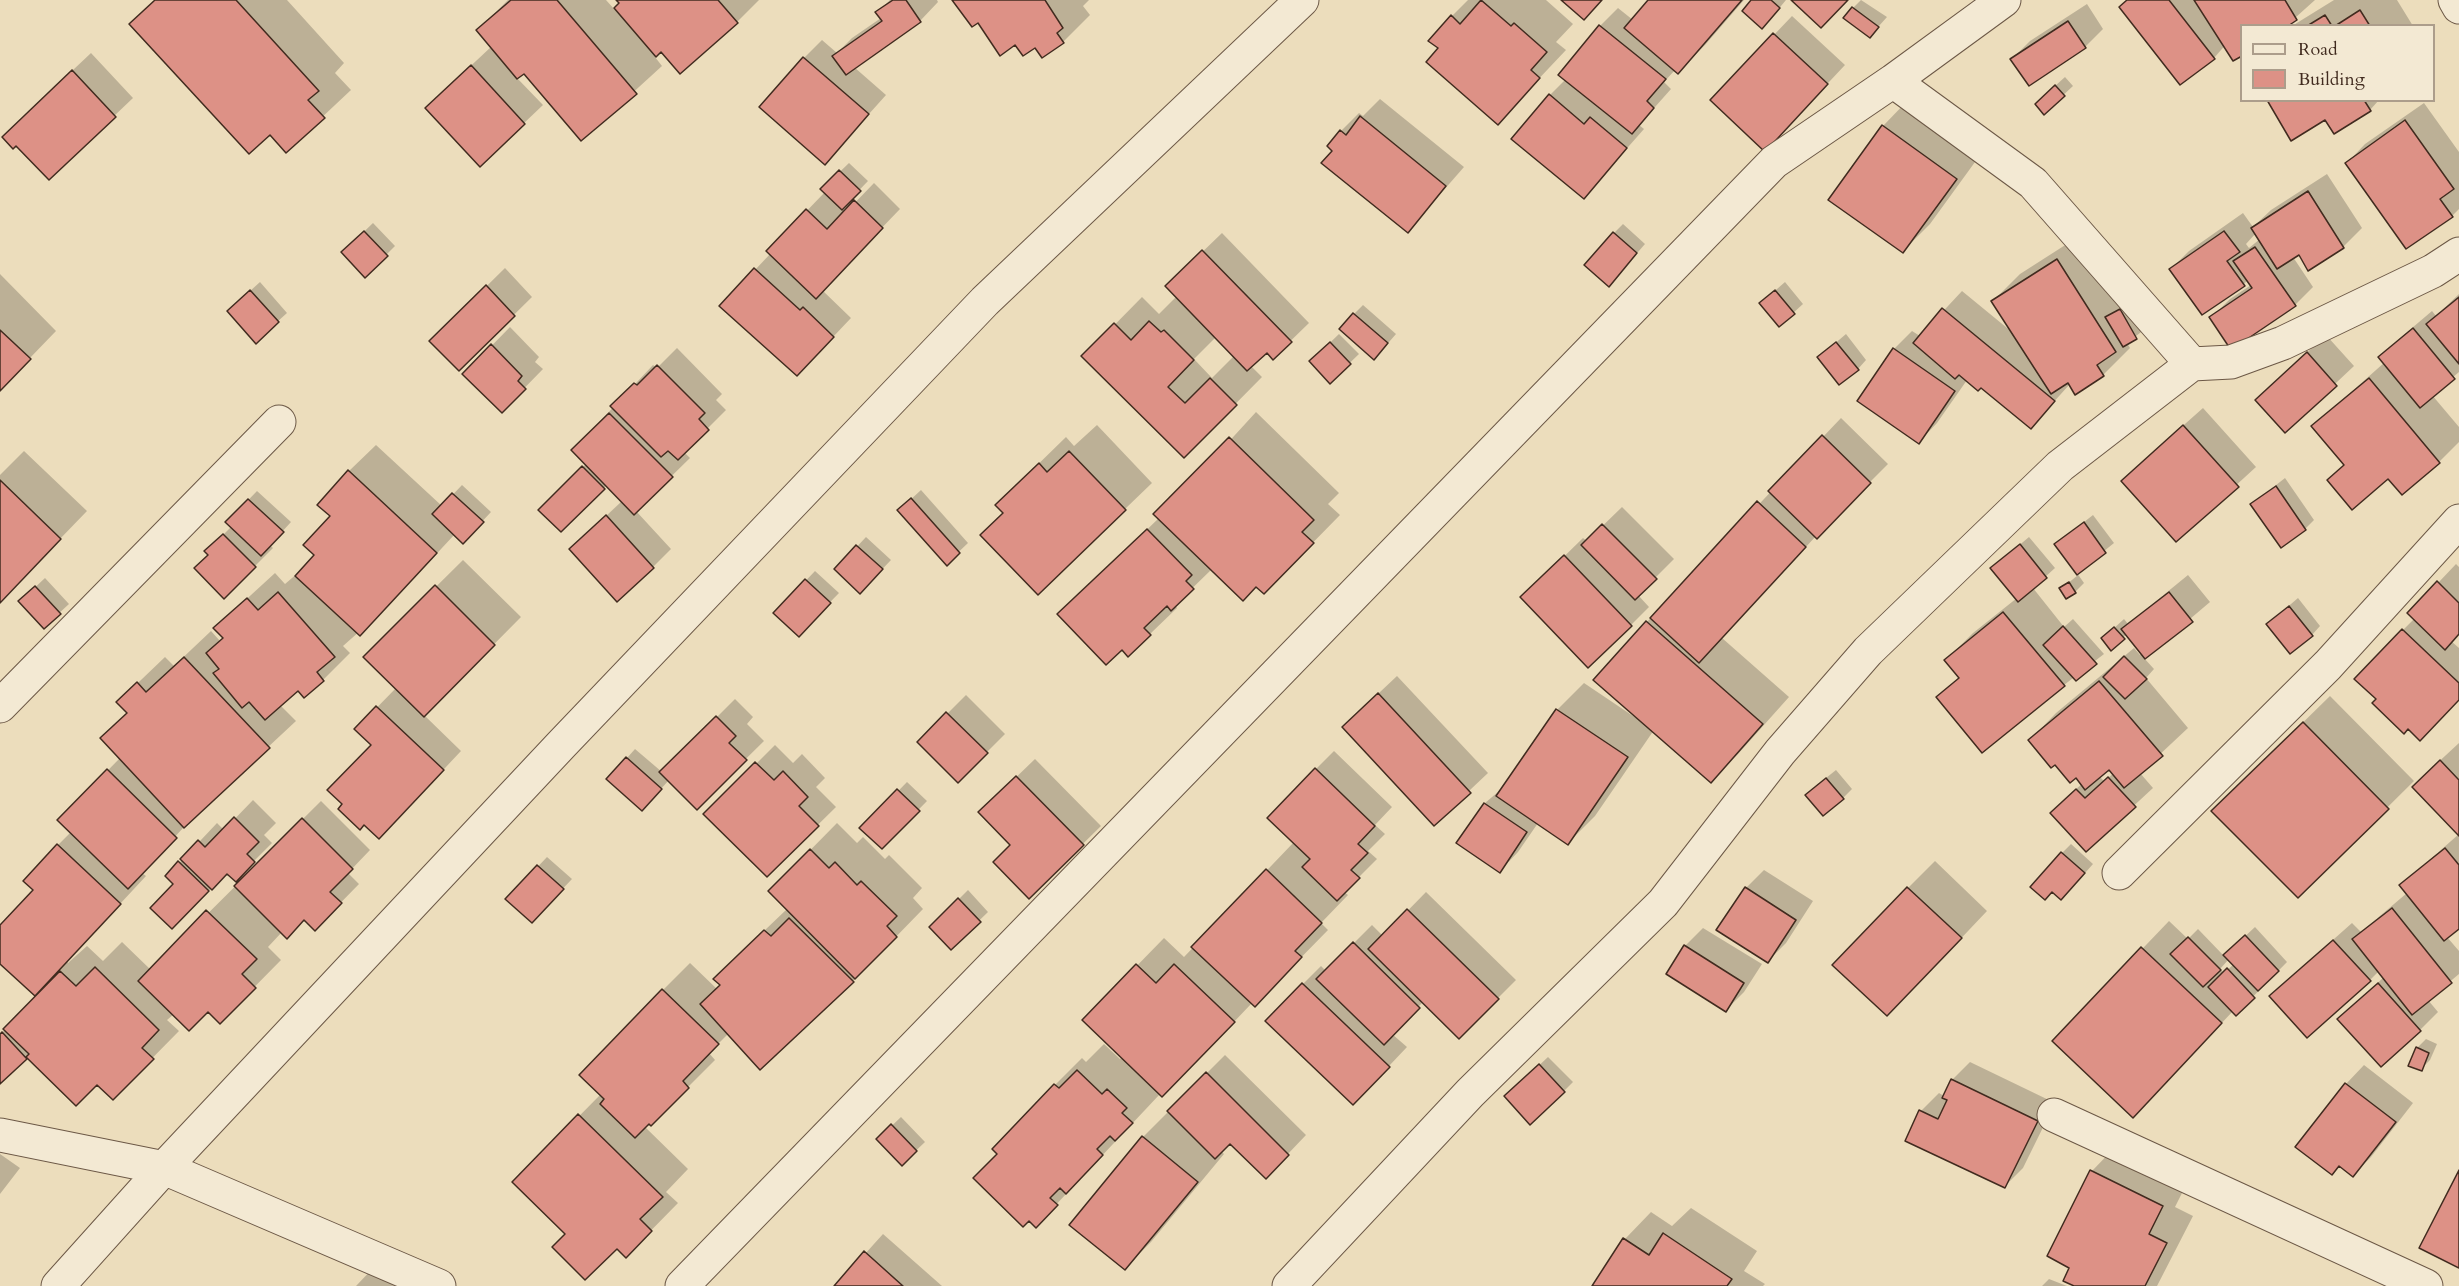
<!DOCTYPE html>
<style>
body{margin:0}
#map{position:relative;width:2459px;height:1286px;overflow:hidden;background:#ecddbc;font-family:Cardo,serif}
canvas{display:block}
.legend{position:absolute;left:2240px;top:24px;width:195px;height:78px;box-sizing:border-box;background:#f3e9d3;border:2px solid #ac9d8b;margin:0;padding:8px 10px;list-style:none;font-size:18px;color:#412b1f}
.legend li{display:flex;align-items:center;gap:12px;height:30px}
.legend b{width:30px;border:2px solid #ac9d8b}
</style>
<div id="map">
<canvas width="2459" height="1286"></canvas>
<ul class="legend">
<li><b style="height:8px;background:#f3e9d3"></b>Road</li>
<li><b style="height:16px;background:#dd9186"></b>Building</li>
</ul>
</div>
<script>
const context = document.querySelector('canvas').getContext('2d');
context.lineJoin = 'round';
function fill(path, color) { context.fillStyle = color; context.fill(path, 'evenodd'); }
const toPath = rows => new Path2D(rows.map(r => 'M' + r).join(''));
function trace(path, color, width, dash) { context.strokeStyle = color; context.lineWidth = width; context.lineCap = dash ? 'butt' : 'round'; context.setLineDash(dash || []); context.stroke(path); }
fill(toPath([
 [155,0,287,0,344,63,335,73,351,90,286,151],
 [508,0,606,0,615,10,621,3,618,0,759,0,737,22,661,50,655,57,662,66,582,139,524,71,517,78,543,105,480,165,445,90,492,46,478,30],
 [890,0,937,0,938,2,920,21,854,67,886,95,825,163,804,58,822,40,837,53,852,38,881,18,877,13],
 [954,0,1089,0,1083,6,1090,15,1063,42,1035,46,979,21],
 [1468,0,1546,0,1573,24,1556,42,1566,50,1497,123,1452,16],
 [1650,0,1744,0,1705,45,1678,72,1675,70,1664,82,1671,89,1639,125,1644,129,1584,197,1550,95,1566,79,1600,26,1618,8,1633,20],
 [1753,0,1786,0,1771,18],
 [1861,0,1887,17,1870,36,1853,8],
 [2128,0,2315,0,2286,26,2242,26,2214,58],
 [2334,0,2397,0,2413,26,2292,26],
 [2087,4,2103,29,2085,47,2012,59,2030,41],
 [1792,16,1845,65,1783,131,1712,100],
 [91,53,133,98,49,178,22,118],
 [2065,77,2073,86,2044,113,2045,95],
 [1380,99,1464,167,1408,231,1334,150,1341,131,1359,113,1363,116],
 [1909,99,1983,151,1930,224,1903,251,1883,126],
 [2268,100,2379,100,2370,110,2326,118],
 [2424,103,2459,152,2459,209,2452,216,2347,163,2365,144],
 [849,163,868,181,842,208,846,212,874,183,900,209,822,290,851,318,815,356,721,306,771,253,768,251,825,192,822,189],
 [2327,174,2362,228,2343,247,2309,269,2299,253,2293,257,2313,287,2295,305,2211,318,2230,299,2251,285,2248,280,2244,284,2171,269,2189,251,2243,213,2253,227,2271,210],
 [2256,233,2260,239,2249,248,2246,244],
 [373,223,395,246,365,276,343,252],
 [1623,224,1645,244,1617,276,1614,233],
 [1222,233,1309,323,1273,358,1267,351,1251,366,1262,377,1184,456,1084,356,1142,297,1159,314,1177,296,1167,286],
 [1216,337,1234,356,1212,378,1194,359],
 [2084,233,2145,329,2127,343,2130,348,2103,375,2070,384,2031,427,1981,386,1967,380,1937,423,1919,442,1894,349,1912,331,1920,336,1962,291,2012,332,1993,301,2020,274],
 [505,268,532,297,459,369,431,341],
 [0,274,56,331,0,389],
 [260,282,287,313,256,341,238,302],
 [1785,282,1803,304,1780,325,1761,303],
 [2459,294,2459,372,2432,395,2459,427,2459,442,2439,462,2389,477,2345,464,2313,426,2385,362,2380,357,2399,339,2432,311,2436,316],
 [1363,305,1396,334,1383,349,1354,314],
 [510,327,539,357,535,362,543,369,502,411,464,374],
 [1339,334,1359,354,1330,382,1311,361],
 [1846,334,1866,360,1858,369,1819,357],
 [2326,335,2354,366,2285,431,2275,382],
 [677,348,722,394,716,400,726,410,684,452,690,458,636,511,671,549,653,567,571,549,622,501,607,485,561,530,540,510,586,464,573,450,653,365,657,368],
 [2203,408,2256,467,2176,540,2141,463],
 [1256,412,1339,493,1328,504,1340,515,1290,566,1257,585,1212,569,1175,605,1177,608,1150,634,1086,588,1159,518],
 [1841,418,1888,464,1816,536,1722,638,1789,697,1738,754,1711,780,1654,730,1595,816,1568,843,1538,823,1518,852,1500,871,1458,843,1485,803,1505,786,1557,710,1584,683,1639,720,1647,622],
 [1097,425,1152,483,1125,509,1005,513,1024,478,1066,437,1074,446],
 [376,445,442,506,462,485,491,512,463,542,455,534,387,607,343,646,350,653,323,680,304,696,298,689,280,705,296,721,193,817,142,873,146,876,67,961,68,963,87,946,103,961,122,942,151,970,321,801,370,850,348,873,359,884,315,929,305,918,282,932,268,947,281,960,220,1022,208,1010,174,1014,167,1020,179,1031,113,1098,97,1083,28,1056,0,1082,0,1035,37,996,0,962,0,927,35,890,58,845,71,832,59,820,120,758,128,712,118,702,165,657,174,666,211,631,220,641,224,637,215,628,275,573,285,584,306,566,316,555,349,471],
 [24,451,87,511,0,601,0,475],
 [2285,478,2314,520,2305,529,2252,504],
 [921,490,968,543,947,563,908,502],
 [257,491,291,522,270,545,273,548,224,597,206,552,232,526,227,522],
 [1622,507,1674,559,1638,595,1649,607,1631,625,1541,579,1583,538,1587,541],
 [2093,515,2114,543,2077,573,2084,583,2075,592,2061,589,2078,575,2056,544],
 [866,537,891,560,869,583,836,569],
 [2029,537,2055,568,2033,588,2064,627,2073,619,2104,654,2064,685,1938,697,1960,676,1946,660,1973,633,2017,598,1992,568],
 [463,560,521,617,424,715,461,751,397,819,373,745,356,729,396,688,365,657],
 [2456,564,2459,567,2459,633,2451,641,2459,648,2459,699,2378,699,2403,630,2415,618,2438,583],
 [815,571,839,593,798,635,775,613],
 [2188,575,2210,602,2144,658,2154,669,2146,678,2188,728,2140,773,2153,788,2086,850,2070,794,2082,784,2030,740,2056,713,2134,648,2140,655,2142,653,2127,634,2111,649,2112,630,2124,619,2128,624],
 [2110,768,2114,773,2104,781,2099,776],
 [45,578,69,604,44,627,29,593],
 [2298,598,2320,626,2312,635,2277,616],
 [1397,676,1488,773,1434,824,1362,709],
 [966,695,1005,734,958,781,919,742],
 [2330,696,2414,781,2298,896,2240,784],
 [735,699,753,717,747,724,764,741,697,807,669,780,651,800,627,758,635,749,662,772],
 [2459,743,2459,834,2432,768],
 [775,745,793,763,802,754,825,778,816,787,836,807,767,875,706,814],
 [1334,751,1392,807,1375,825,1385,834,1368,851,1377,859,1344,892,1348,895,1321,923,1328,930,1281,978,1252,1003,1189,1069,1160,1094,1036,1226,999,1154,1055,1085,1082,1058,1086,1062,1104,1044,1120,1059,1122,1057,1084,1020,1164,938,1184,957,1294,842,1316,769],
 [1035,759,1101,826,1029,897,1012,845,980,812],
 [1836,770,1852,789,1843,798,1816,786],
 [907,782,927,801,882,847,862,828],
 [253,800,276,823,264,835,272,843,236,879,228,872,172,927,175,884,167,876,217,823,224,830],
 [837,823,857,843,863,837,885,859,889,855,922,888,913,898,923,909,853,981,729,1033,709,1053,715,1060,651,1124,649,1122,644,1126,688,1169,666,1192,678,1203,626,1256,617,1247,567,1234,514,1182,601,1094,663,990,690,963,717,989,721,985,742,952,787,909,770,891],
 [2459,834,2459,927,2447,937,2459,951,2459,974,2428,1000,2438,1012,2420,1030,2358,1001,2384,977,2379,971,2370,980,2290,978,2352,923,2361,932,2407,893,2401,885],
 [2071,844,2093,864,2070,890,2053,890,2062,853],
 [547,857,572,879,532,921,507,899],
 [1935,861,1987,911,1914,988,1908,888],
 [1764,870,1813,901,1786,943,1768,961,1746,888],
 [968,890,988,912,951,948,931,927],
 [1426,892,1516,980,1459,1037,1423,1002,1392,1034,1407,1047,1371,1085,1303,984,1321,966,1326,971,1372,925,1383,936],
 [2169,921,2188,939,2198,929,2224,956,2255,927,2287,962,2236,1014,2233,1011,2160,1089,2054,1041],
 [2229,959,2234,964,2224,973,2220,969],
 [1703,928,1762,964,1744,992,1726,1010,1685,946],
 [2426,1039,2437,1044,2430,1060,2421,1069,2417,1048],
 [1225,1055,1306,1135,1266,1177,1230,1141,1221,1151,1224,1154,1151,1242,1125,1268,1143,1137],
 [1548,1057,1573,1082,1564,1091,1515,1088],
 [1970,1062,2055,1103,2023,1168,2005,1186,1921,1111,1939,1093,1944,1096,1952,1080],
 [2364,1065,2413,1103,2371,1157,2353,1175,2340,1165,2332,1173,2346,1084],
 [901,1117,925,1142,902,1164,878,1139],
 [2118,1144,2189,1179,2175,1207,2193,1216,2157,1286,2075,1286,2071,1267,2092,1171],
 [0,1154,20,1168,0,1194],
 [1691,1208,1757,1251,1744,1271,1765,1284,1763,1286,1593,1286,1625,1239,1651,1212,1672,1226],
 [883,1234,942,1286,836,1286],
 [375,1266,404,1286,356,1286],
 [2049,1279,2067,1286,2042,1286]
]), '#0003');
const building = toPath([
 [155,0,236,0,319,91,308,100,325,118,286,153,270,135,249,154,129,24,155,0],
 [511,0,557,0,637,94,581,141,524,74,517,79,476,30,511,0],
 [616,0,718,0,738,23,680,74,661,52,656,57,614,8,619,3,616,0],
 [893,0,906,0,921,22,846,75,832,56,882,21,875,12,893,0],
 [952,0,1045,0,1063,28,1057,33,1064,43,1042,58,1035,48,1023,56,1015,45,1000,56,978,23,972,27,952,0],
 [1481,0,1511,26,1514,23,1547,52,1531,70,1540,78,1498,125,1426,62,1438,48,1428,41,1451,15,1460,24,1481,0],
 [1561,0,1602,0,1584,20,1561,0],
 [1648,0,1742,0,1678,74,1624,28,1648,0],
 [1751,0,1771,0,1780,8,1762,29,1742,11,1751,0],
 [1791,0,1848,0,1821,28,1791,0],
 [2127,0,2169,0,2215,59,2180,85,2119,7,2127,0],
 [2194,0,2285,0,2297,20,2288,26,2242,26,2242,56,2233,61,2194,0],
 [1852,7,1879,27,1870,38,1843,18,1852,7],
 [2360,10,2370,26,2335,26,2360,10],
 [2325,15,2332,26,2307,26,2325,15],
 [2068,21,2086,48,2029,86,2010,59,2068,21],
 [1599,25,1666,79,1647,101,1654,108,1632,134,1558,75,1599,25],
 [1773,33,1828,84,1765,152,1710,100,1773,33],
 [803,57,869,114,825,165,759,107,803,57],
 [471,65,525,124,480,167,425,108,471,65],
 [72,70,116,117,49,180,16,146,13,149,2,137,72,70],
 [2055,85,2065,96,2044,115,2035,104,2055,85],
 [1549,94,1584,124,1590,117,1627,148,1584,199,1511,139,1549,94],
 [2267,100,2364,100,2371,111,2334,134,2325,120,2291,141,2267,100],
 [1360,116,1446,186,1408,233,1321,163,1332,151,1327,146,1340,130,1346,135,1360,116],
 [2405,120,2454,189,2440,199,2453,217,2406,249,2345,163,2405,120],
 [1882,125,1957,179,1903,253,1828,200,1882,125],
 [839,170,861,191,842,210,820,189,839,170],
 [2308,191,2344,248,2308,271,2299,255,2277,269,2251,228,2308,191],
 [854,200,883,228,816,299,766,251,806,209,827,229,854,200],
 [364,231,388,256,365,278,341,252,364,231],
 [2224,231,2240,252,2227,261,2245,286,2202,315,2169,269,2224,231],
 [1613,232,1637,253,1609,287,1584,265,1613,232],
 [2255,247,2296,306,2231,350,2209,317,2252,288,2233,261,2255,247],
 [1202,250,1292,342,1273,360,1267,353,1247,371,1165,286,1202,250],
 [2057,259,2116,352,2097,365,2104,376,2075,395,2068,383,2051,394,1991,301,2057,259],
 [754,268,800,310,803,307,834,337,797,376,719,306,754,268],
 [486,285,515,316,459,371,429,341,486,285],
 [250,290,279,322,256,344,227,311,250,290],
 [1775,290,1795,314,1779,327,1759,303,1775,290],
 [2459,297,2459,364,2426,324,2459,297],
 [1942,308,2055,401,2031,429,1981,388,1978,391,1959,375,1955,379,1913,343,1942,308],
 [2120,309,2137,339,2123,347,2105,317,2120,309],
 [1353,313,1388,343,1374,360,1339,329,1353,313],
 [1149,321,1161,332,1164,330,1194,360,1168,387,1185,403,1210,378,1237,405,1184,458,1081,356,1114,323,1131,340,1149,321],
 [2413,328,2455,379,2420,408,2378,357,2413,328],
 [0,330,31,359,0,391,0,330],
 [1330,342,1351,364,1330,384,1309,361,1330,342],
 [1836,342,1859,370,1839,385,1817,357,1836,342],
 [491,344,522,376,518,381,526,389,502,413,462,374,491,344],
 [1893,348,1955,391,1919,444,1857,401,1893,348],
 [2307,352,2337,386,2285,433,2255,400,2307,352],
 [657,365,705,413,699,419,709,430,678,460,668,451,661,457,610,406,634,383,637,385,657,365],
 [2369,378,2440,463,2402,495,2388,479,2352,510,2327,480,2344,465,2311,426,2369,378],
 [609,413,673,477,634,515,571,450,609,413],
 [2183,425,2239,487,2176,542,2121,481,2183,425],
 [1822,435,1871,483,1817,539,1768,491,1822,435],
 [1229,437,1314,520,1302,532,1314,543,1264,594,1256,587,1243,601,1153,514,1229,437],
 [1069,451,1126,510,1038,595,980,535,1003,513,995,505,1039,463,1047,472,1069,451],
 [582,466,605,489,561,532,538,510,582,466],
 [348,470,437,553,360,636,295,576,314,555,303,545,330,516,317,505,348,470],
 [0,480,61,539,0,603,0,480],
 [2276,486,2306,530,2281,548,2250,504,2276,486],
 [452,493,484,522,463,544,432,514,452,493],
 [911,498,960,553,947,566,897,510,911,498],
 [248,499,284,532,261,556,225,522,248,499],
 [1757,501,1806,547,1699,663,1650,618,1757,501],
 [606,515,654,568,617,602,569,549,606,515],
 [2084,522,2106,553,2077,575,2054,544,2084,522],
 [1602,524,1657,579,1635,600,1581,545,1602,524],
 [1147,529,1192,575,1186,581,1194,589,1171,611,1167,606,1144,628,1151,635,1128,657,1122,650,1106,665,1057,614,1147,529],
 [223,534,256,567,224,599,194,568,208,555,204,551,223,534],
 [2020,544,2047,578,2018,602,1990,568,2020,544],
 [856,545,883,569,860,594,834,569,856,545],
 [1564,555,1632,626,1588,668,1520,597,1564,555],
 [805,579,831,603,799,637,773,613,805,579],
 [2437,581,2459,603,2459,634,2445,650,2407,613,2437,581],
 [2069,582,2076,593,2066,599,2059,588,2069,582],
 [435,585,495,645,424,717,363,657,435,585],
 [35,586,61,614,44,629,18,601,35,586],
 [278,592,335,657,317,672,324,681,304,698,298,691,265,720,249,702,242,708,213,673,219,669,206,653,223,638,213,628,247,598,258,610,278,592],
 [2169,592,2193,622,2145,659,2121,629,2169,592],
 [2289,606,2313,636,2290,654,2266,624,2289,606],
 [2003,612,2065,686,1982,753,1936,697,1959,678,1944,660,2003,612],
 [1646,621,1763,724,1711,783,1593,680,1646,621],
 [2063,626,2097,664,2076,681,2043,645,2063,626],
 [2114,627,2125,639,2111,651,2101,638,2114,627],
 [2402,629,2459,683,2459,700,2420,741,2408,729,2404,734,2372,703,2376,699,2354,679,2402,629],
 [2124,656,2147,679,2125,699,2103,677,2124,656],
 [184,657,270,748,184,828,100,738,127,713,116,702,137,682,146,692,184,657],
 [2099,681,2163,756,2124,788,2109,770,2085,790,2076,778,2070,783,2055,765,2051,768,2028,740,2099,681],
 [1378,693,1471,793,1434,826,1342,727,1378,693],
 [376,706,444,770,379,839,364,825,360,830,338,809,342,804,327,790,371,745,354,729,376,706],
 [1556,709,1628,757,1568,845,1496,796,1556,709],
 [946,712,988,753,958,783,917,742,946,712],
 [716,716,736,736,729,743,747,760,697,810,659,772,716,716],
 [2303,722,2389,809,2298,898,2211,811,2303,722],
 [626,757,662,789,642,811,606,779,626,757],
 [2440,760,2459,780,2459,836,2412,787,2440,760],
 [755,762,774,780,783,771,808,797,799,806,819,826,767,877,703,814,755,762],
 [1315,768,1375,826,1358,844,1368,853,1351,870,1360,878,1337,901,1302,867,1310,859,1267,818,1315,768],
 [107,769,177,838,128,889,57,820,107,769],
 [1016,776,1084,845,1029,899,993,862,1010,845,978,812,1016,776],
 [2108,777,2136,807,2086,852,2050,813,2076,789,2085,798,2108,777],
 [1826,778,1844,799,1823,816,1805,795,1826,778],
 [897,789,920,811,882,849,859,828,897,789],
 [1484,803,1527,832,1500,873,1456,843,1484,803],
 [234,817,259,842,247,854,255,862,236,882,227,874,212,890,180,859,198,840,205,847,234,817],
 [302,818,353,869,330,892,342,903,315,931,304,920,287,939,234,886,302,818],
 [57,844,121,904,35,996,0,964,0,925,33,890,23,881,57,844],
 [2445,848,2459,865,2459,929,2444,941,2399,885,2445,848],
 [810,849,829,868,835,862,857,885,861,881,897,916,887,926,897,937,855,979,768,891,810,849],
 [2061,852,2085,873,2061,900,2052,892,2045,900,2030,887,2061,852],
 [178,861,209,891,172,929,150,908,173,884,165,876,178,861],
 [537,865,564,889,532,923,505,899,537,865],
 [1266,869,1322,923,1295,951,1302,957,1255,1007,1191,947,1266,869],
 [1745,887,1796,920,1768,963,1716,930,1745,887],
 [1907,887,1962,938,1887,1016,1832,965,1907,887],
 [958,898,981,922,951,950,929,927,958,898],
 [2392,908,2452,983,2412,1015,2352,939,2392,908],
 [1407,909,1499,999,1459,1039,1368,949,1407,909],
 [206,910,257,959,242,974,256,988,220,1024,208,1012,189,1031,138,981,206,910],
 [789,918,854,982,760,1070,700,1004,720,985,713,979,764,930,771,936,789,918],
 [2245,935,2279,971,2258,991,2223,955,2245,935],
 [2188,937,2221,970,2203,987,2170,954,2188,937],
 [2333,940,2371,981,2307,1038,2269,996,2333,940],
 [1353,942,1420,1008,1384,1045,1316,979,1353,942],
 [1684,945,1744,983,1726,1012,1666,974,1684,945],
 [2141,947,2222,1023,2133,1118,2052,1041,2141,947],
 [1136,964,1156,983,1174,964,1235,1022,1162,1097,1082,1020,1136,964],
 [95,967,159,1030,142,1048,154,1059,113,1100,97,1085,76,1106,26,1057,29,1054,3,1029,60,971,76,986,95,967],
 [2227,968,2255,998,2236,1016,2208,987,2227,968],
 [1302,983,1390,1067,1353,1105,1265,1021,1302,983],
 [2378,983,2421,1031,2381,1067,2337,1019,2378,983],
 [662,989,719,1044,683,1081,689,1088,651,1126,649,1124,635,1138,600,1104,604,1099,579,1075,662,989],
 [2,1032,27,1059,0,1084,0,1034,2,1032],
 [2416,1047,2429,1053,2422,1071,2408,1066,2416,1047],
 [1539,1064,1565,1092,1530,1125,1504,1096,1539,1064],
 [1077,1070,1102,1094,1107,1089,1127,1108,1122,1113,1133,1123,1115,1141,1110,1136,1097,1149,1103,1155,1066,1194,1060,1188,1050,1198,1058,1205,1036,1228,1029,1221,1023,1227,973,1178,997,1154,992,1149,1054,1084,1059,1088,1077,1070],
 [1206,1072,1289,1155,1266,1179,1230,1144,1215,1159,1167,1111,1206,1072],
 [1951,1079,2038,1121,2005,1188,1905,1141,1919,1110,1938,1119,1947,1100,1942,1098,1951,1079],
 [2345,1083,2396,1122,2353,1177,2339,1166,2332,1175,2295,1147,2345,1083],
 [578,1114,663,1197,640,1219,652,1231,626,1258,617,1249,585,1280,552,1247,565,1234,512,1182,578,1114],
 [891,1124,917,1151,902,1166,876,1139,891,1124],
 [1142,1136,1198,1182,1125,1270,1069,1225,1142,1136],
 [2090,1170,2163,1206,2149,1234,2167,1243,2145,1286,2074,1286,2063,1281,2069,1268,2047,1256,2090,1170],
 [2459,1170,2459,1268,2419,1248,2459,1170],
 [1663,1233,1732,1279,1727,1286,1592,1286,1623,1238,1649,1255,1663,1233],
 [864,1251,903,1286,834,1286,864,1251]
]);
fill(building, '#dd9186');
trace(building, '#412b1f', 1.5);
const minor = toPath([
 [2455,0,2459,7],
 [1893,81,2033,183,2192,364],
 [0,706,279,422],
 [2119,873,2328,665,2459,521],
 [2054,1115,2426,1286],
 [0,1135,164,1168,439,1286],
 [58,1286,164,1168,561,745,985,301,1302,0],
 [682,1286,1774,162,1893,81,2004,0],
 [1289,1286,1470,1093,1663,903,1780,752,1868,651,2060,466,2192,364,2231,362,2283,343,2433,271,2459,254]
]);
trace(minor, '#6c5846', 35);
trace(minor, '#f3e9d3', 33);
</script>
